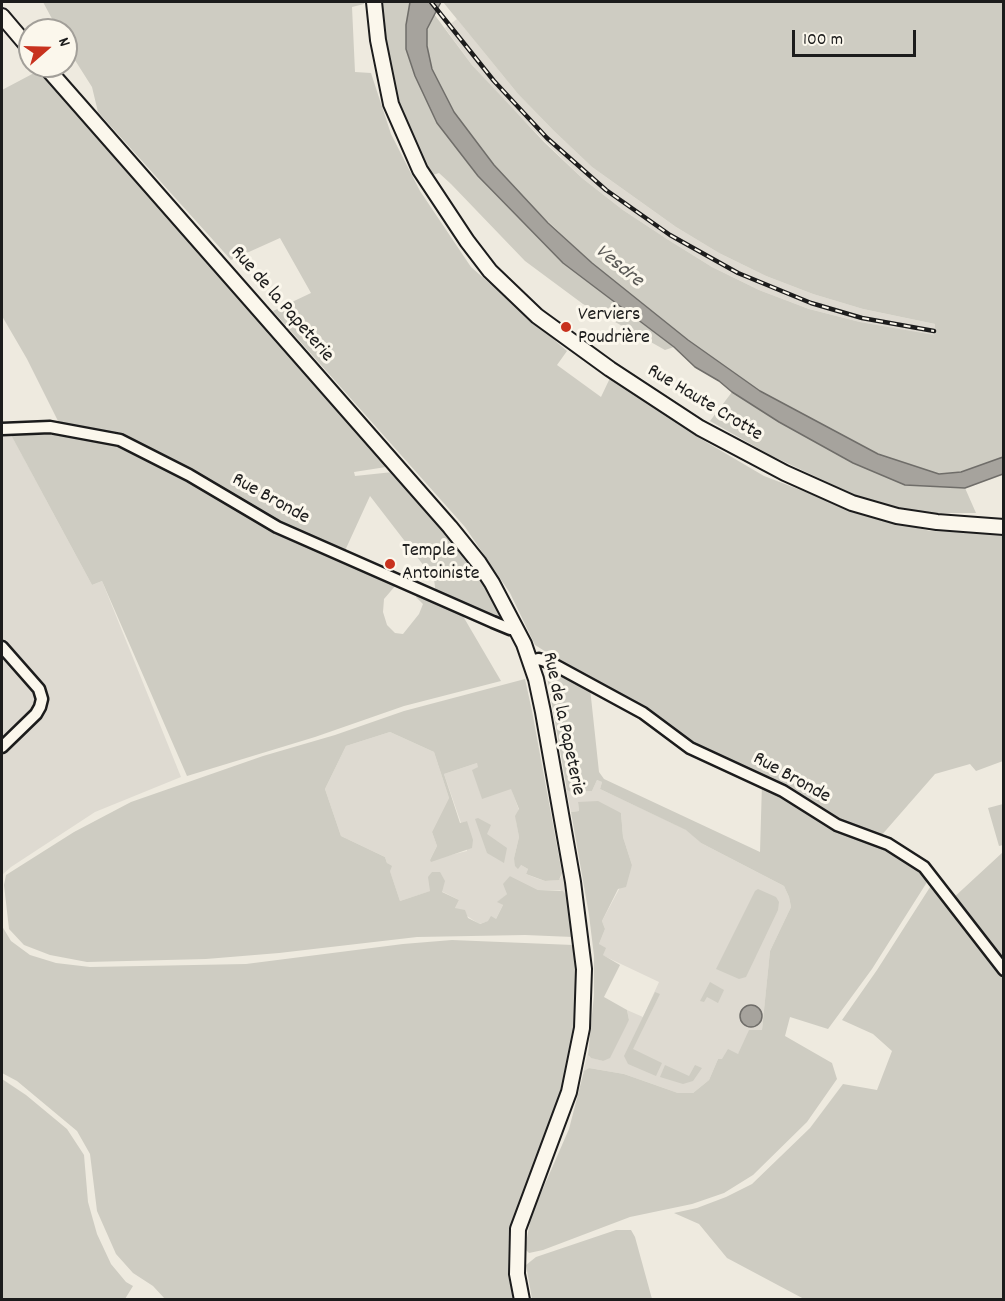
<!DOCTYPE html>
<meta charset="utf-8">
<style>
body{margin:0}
#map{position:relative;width:1005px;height:1301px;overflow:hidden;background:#eeeadf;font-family:Dekko,sans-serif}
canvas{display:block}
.frame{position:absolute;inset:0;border:3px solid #1c1c1c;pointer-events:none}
.north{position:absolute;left:18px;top:18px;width:60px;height:60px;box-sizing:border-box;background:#fbf7ec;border:2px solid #a29f99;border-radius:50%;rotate:70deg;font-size:16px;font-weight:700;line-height:24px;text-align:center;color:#1c1c1c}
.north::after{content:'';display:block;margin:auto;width:21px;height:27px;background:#c8321e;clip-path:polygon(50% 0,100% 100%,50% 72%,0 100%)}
.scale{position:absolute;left:792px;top:30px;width:124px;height:27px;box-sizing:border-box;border:3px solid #1c1c1c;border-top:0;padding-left:8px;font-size:18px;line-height:21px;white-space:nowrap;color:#1c1c1c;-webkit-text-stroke:4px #fbf7ec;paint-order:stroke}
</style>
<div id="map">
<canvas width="1005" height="1301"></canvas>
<div class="frame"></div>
<div class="north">N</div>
<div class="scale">100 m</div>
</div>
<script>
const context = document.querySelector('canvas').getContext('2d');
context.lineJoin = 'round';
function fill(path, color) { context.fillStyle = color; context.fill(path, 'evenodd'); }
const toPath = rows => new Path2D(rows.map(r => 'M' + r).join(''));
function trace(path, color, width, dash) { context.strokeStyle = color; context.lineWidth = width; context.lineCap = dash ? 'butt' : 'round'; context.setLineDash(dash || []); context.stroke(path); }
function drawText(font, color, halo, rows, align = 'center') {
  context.font = font + ' Dekko,sans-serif'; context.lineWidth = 6; context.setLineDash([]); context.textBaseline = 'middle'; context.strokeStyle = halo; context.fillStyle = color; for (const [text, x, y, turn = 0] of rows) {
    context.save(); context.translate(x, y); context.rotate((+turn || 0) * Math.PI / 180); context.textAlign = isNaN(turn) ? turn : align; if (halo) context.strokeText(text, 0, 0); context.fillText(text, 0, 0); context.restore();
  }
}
fill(toPath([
 [457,19,518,94,554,131,592,167,676,227,719,253,766,276,813,294,863,309,935,324,934,336,860,322,809,309,759,290,712,267,667,239,623,210,582,178,507,104,472,65,445,28],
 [2,418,92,585,102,581,181,777,95,812,11,867,2,875],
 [390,732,434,752,449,798,432,832,437,846,430,860,467,851,467,821,461,823,444,774,477,763,479,767,473,770,482,798,511,788,519,810,516,820,519,837,514,858,521,865,528,869,526,874,536,878,545,881,557,880,561,878,562,873,566,895,560,890,538,890,510,876,507,894,498,902,503,905,496,919,479,924,455,908,459,900,437,889,400,901,385,857,341,836,325,789,346,746],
 [597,780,602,782,600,789,687,830,701,843,784,886,789,897,791,907,770,951,762,1031,738,1054,722,1060,718,1059,709,1080,693,1093,678,1093,624,1074,589,1068,583,1073,588,1052,589,1057,603,1061,629,1020,627,1010,643,1017,659,982,602,955,599,944,605,929,602,921,632,865,623,837,621,813,578,802,579,811,571,812,566,788,571,792,592,791]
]), '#dedad1');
fill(toPath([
 [43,2,364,2,364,4,352,7,355,72,371,73,391,134,420,191,471,267,567,351,557,365,601,397,610,378,701,439,764,476,866,515,930,531,1003,533,1003,761,976,771,970,764,935,774,880,837,836,822,764,776,696,746,535,645,510,593,465,527,273,311,311,293,280,238,231,260,98,112,92,87,66,46,66,30,58,30],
 [381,2,410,2,406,25,406,49,415,76,437,123,478,176,563,263,674,347,665,350,583,304,525,261,451,184,439,173,430,176,418,153,398,101,387,52],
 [443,2,1003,2,1003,457,961,472,939,474,878,454,760,391,688,340,592,263,522,197,494,165,454,112,432,69,427,46,427,29,434,14,472,65,544,142,582,178,623,210,667,239,712,267,759,290,809,309,860,322,934,335,935,324,863,309,813,294,766,276,719,253,676,227,592,167,554,131,518,94],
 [43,71,386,467,354,472,355,476,393,472,468,561,501,612,498,620,436,595,434,579,370,496,343,555,260,514,138,445,61,427,27,359,2,316,2,90,36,72],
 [732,392,779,422,853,463,905,485,965,488,976,513,913,513,863,499,770,455,710,421],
 [11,435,80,435,116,444,145,455,396,585,384,599,383,612,387,625,395,633,403,634,419,614,423,604,416,597,417,593,460,611,501,681,404,706,315,737,187,776,102,581,92,585],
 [557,668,590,688,599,772,604,779,760,852,762,783,878,842,929,879,872,969,828,1029,790,1017,785,1036,832,1063,837,1079,807,1122,753,1175,724,1193,692,1204,630,1217,543,1250,529,1253,525,1249,531,1216,569,1129,584,1071,589,1068,624,1074,678,1093,693,1093,709,1080,718,1059,722,1059,728,1049,738,1054,749,1030,762,1030,770,951,791,907,789,897,784,886,701,843,686,830,600,789,602,782,597,780,592,791,571,792,567,790,546,671],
 [525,679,532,711,562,873,559,880,545,881,526,874,528,869,521,865,518,869,515,866,514,858,519,837,515,816,519,809,511,789,482,799,472,770,478,767,477,763,444,774,460,823,467,821,473,840,472,848,431,862,430,860,437,846,432,832,449,798,434,752,390,732,346,746,325,789,341,836,385,857,387,863,392,866,390,871,400,901,430,891,428,877,432,872,440,872,445,881,442,892,459,900,455,908,465,910,468,918,480,924,488,921,491,916,496,919,503,905,497,902,507,894,503,884,510,876,538,890,563,891,566,895,573,937,525,935,417,937,279,953,206,959,87,962,50,955,24,945,9,929,4,885,6,875,74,832,131,802,263,756,335,735,404,711],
 [598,801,621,813,623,837,632,865,626,887,618,889,602,921,605,929,599,944,606,948,603,955,620,965,604,997,627,1010,629,1020,610,1058,603,1061,591,1058,588,1055,594,995,594,956,589,915,571,812,579,811,578,802],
 [1003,804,1003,845,999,846,988,808],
 [478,818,491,825,487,834,507,848,504,863,487,853,475,819],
 [1003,852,1003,965,951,900],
 [932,884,1003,974,1003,1299,804,1299,727,1258,699,1224,674,1213,697,1208,726,1197,752,1184,810,1128,843,1084,877,1090,892,1051,873,1034,842,1020,877,970],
 [758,889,776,897,779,902,778,910,746,977,739,979,716,969,755,891],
 [2,926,11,941,30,955,56,963,90,967,246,964,403,944,452,940,573,945,579,997,571,1060,554,1124,509,1230,508,1276,515,1299,165,1299,153,1286,133,1273,116,1254,97,1211,90,1154,77,1131,17,1081,2,1073],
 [710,982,724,990,718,1003,707,997,704,1002,700,1001],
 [655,992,660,994,633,1049,662,1063,656,1076,628,1064,624,1056],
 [665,1065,689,1076,695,1065,702,1068,693,1081,683,1084,660,1077],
 [2,1079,26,1095,67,1129,84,1155,88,1202,97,1234,111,1264,126,1282,133,1286,125,1299,2,1299],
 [616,1230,631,1230,635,1237,652,1299,532,1299,526,1265,536,1257]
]), '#ceccc2');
const water = toPath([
 [410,2,441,2,427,29,427,46,432,69,454,112,494,165,548,223,592,263,688,340,760,391,878,454,939,474,961,472,1003,457,1003,474,965,488,905,485,853,463,779,422,732,392,719,381,695,367,674,347,563,263,478,176,437,123,415,76,406,49,406,25,410,2],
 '740 1016a11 11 0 1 1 22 0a11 11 0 1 1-22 0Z'
]);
fill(water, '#a6a39d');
trace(water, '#6f6d69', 1.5);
const minor = toPath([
 [2,429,50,427,120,440,189,475,277,527,493,622,510,629,517,629],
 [2,647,39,689,42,699,40,707,36,714,2,747],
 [530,661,539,659,551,663,643,713,690,748,783,791,837,825,888,844,924,867,1004,970]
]);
const major = toPath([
 [374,2,378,40,391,104,420,170,467,241,490,271,537,316,610,369,700,428,785,473,852,503,897,516,937,522,1004,527],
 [2,16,30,49],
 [45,66,450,527,479,563,492,583,524,644,536,679,543,712,573,882,584,969,582,1028,569,1092,518,1229,517,1274,522,1300]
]);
trace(minor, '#1c1c1c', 15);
trace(major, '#1c1c1c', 18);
trace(minor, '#fbf7ec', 10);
trace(major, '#fbf7ec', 14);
const rail = toPath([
 [431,2,494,81,547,138,606,190,670,235,738,273,811,303,862,318,934,331]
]);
trace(rail, '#1c1c1c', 4.5);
trace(rail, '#fbf7ec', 2, [7]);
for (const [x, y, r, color] of [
 [566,327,6,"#c8321e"],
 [390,564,6,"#c8321e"]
]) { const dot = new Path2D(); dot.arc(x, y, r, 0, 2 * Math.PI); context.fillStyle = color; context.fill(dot); trace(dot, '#fbf7ec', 2); }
drawText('20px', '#1c1c1c', '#fbf7ec', [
 ["Rue de la Papeterie",281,305,49],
 ["Rue Haute Crotte",704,404,31],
 ["Rue Bronde",270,500,29],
 ["Rue de la Papeterie",562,724,78],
 ["Rue Bronde",791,779,29]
]);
drawText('20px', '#1c1c1c', '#fbf7ec', [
 ["Verviers",578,316],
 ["Poudrière",578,339],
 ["Temple",402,552],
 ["Antoiniste",402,575]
], 'left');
drawText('italic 21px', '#5a5956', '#fbf7ec', [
 ["Vesdre",618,267,39]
]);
</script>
